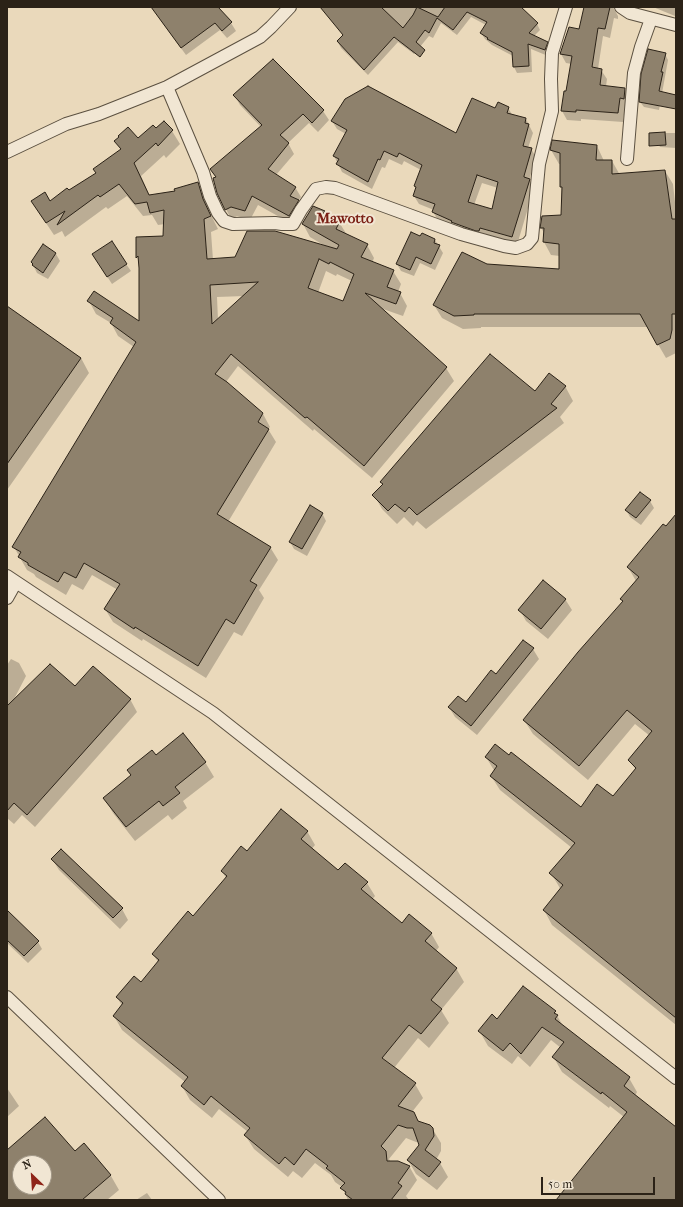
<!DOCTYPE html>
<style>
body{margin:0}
#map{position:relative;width:683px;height:1207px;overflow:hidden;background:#ead9bb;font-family:"IM FELL French Canon",serif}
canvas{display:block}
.frame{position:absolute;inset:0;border:8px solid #2b2217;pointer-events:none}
.north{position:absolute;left:12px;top:1155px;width:40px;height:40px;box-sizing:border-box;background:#f1e6d3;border:1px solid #a29888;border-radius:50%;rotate:335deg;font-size:11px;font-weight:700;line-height:16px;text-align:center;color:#2b2217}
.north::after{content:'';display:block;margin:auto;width:14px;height:18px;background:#8f2418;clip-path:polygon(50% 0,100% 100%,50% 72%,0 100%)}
.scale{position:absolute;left:541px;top:1177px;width:114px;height:18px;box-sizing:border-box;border:2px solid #2b2217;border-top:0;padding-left:5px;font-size:12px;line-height:14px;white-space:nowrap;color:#2b2217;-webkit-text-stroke:3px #f1e6d3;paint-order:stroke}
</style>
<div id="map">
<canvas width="683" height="1207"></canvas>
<div class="frame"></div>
<div class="north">N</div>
<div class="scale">50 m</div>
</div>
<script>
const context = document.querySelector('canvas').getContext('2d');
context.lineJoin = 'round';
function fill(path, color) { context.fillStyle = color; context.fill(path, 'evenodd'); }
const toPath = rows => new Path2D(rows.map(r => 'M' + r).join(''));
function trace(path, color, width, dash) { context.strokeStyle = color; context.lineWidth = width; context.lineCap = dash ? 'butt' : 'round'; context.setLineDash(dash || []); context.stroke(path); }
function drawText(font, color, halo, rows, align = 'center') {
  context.font = font + ' "IM FELL French Canon",serif'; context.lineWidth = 4; context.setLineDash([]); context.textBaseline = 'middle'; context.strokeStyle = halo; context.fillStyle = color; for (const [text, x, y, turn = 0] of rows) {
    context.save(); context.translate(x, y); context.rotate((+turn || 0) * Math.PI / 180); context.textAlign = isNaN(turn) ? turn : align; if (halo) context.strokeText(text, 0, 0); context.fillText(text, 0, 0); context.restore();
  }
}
fill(toPath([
 [158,7,220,7,218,9,231,23,236,31,227,38,220,30,186,55,159,18],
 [329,7,519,7,537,24,540,30,534,36,547,43,550,49,548,56,531,49,532,72,517,73,514,67,513,56,492,45,485,39,481,33,486,25,471,17,457,35,441,23,433,38,429,36,414,54,398,42,368,75,341,48,338,42,344,36,325,11],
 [583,7,613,7,618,16,618,19,614,18,610,38,603,36,598,69,601,70,607,79,606,86,625,89,630,98,629,108,625,107,623,122,581,119,581,121,567,120,562,111,567,92,572,64,566,63,561,54,580,30,584,10],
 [653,7,676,7,676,18,675,16],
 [665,54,668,60,659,110,644,107,640,102],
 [273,60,323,111,329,120,318,132,309,123,288,143,294,154,276,175,295,187,301,197,298,201,304,211,294,225,258,205,250,220,237,216,231,219,226,209,216,178,211,169,261,127,240,105,235,96],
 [508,108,513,116,526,119,533,133,528,148,531,149,536,157,529,180,534,188,517,245,438,220,433,212,434,210,419,204,414,196,417,189,415,186,421,170,404,161,402,165,389,159,385,168,382,167,372,189,342,172,334,156,346,134,337,129,332,121,457,134,496,110],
 [482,183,498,188,492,210,474,205],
 [164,122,172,131,180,144,166,158,164,155,141,176,150,196,176,191,198,183,205,196,210,213,218,229,211,232,213,260,236,258,325,246,310,237,303,224,324,212,327,217,339,222,347,235,367,245,374,258,372,263,393,271,401,284,398,292,400,293,407,306,403,316,380,308,446,368,454,381,372,478,314,429,313,431,238,366,226,382,263,414,270,427,268,429,276,442,228,522,270,547,278,560,259,590,264,598,242,636,234,632,206,678,143,639,142,641,113,622,105,609,118,590,92,575,83,590,72,584,66,595,36,577,34,574,27,570,14,547,134,347,118,336,111,323,96,314,89,301,140,323,139,261,137,257,137,238,164,237,165,224,158,225,152,215,143,216,127,196,108,209,106,207,65,237,62,231,54,235,40,214,50,202,97,173,121,150,116,142,138,140,156,130],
 [326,271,336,276,337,274,352,281,344,302,318,293],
 [245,296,218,320,217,297],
 [656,133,676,133,676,148,660,147,656,140],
 [553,142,597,146,604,161,612,161,620,175,665,171,673,184,676,211,676,353,666,358,648,327,481,327,481,328,463,329,442,318,434,305,486,265,560,270,560,256,551,255,544,242,545,234,541,228,562,216,561,164,559,164,551,150],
 [435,240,443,253,435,270,420,263,414,276,401,271,397,264],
 [43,245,56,254,60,261,48,279,37,273,33,265],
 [93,255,126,264,131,271,112,284],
 [7,307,81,358,89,373,7,490],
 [565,386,573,401,560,417,564,423,426,529,417,521,413,526,404,517,397,524,382,509,374,495,383,485,381,482,535,392],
 [650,501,654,508,641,525,630,517,626,510],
 [322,513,326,521,307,556,294,549,290,542],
 [676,515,676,1025,552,925,544,910,561,890,551,873,572,848,500,790,491,776,495,772,486,757,581,809,613,797,636,770,629,760,650,736,635,724,588,780,533,734,524,720,623,602,622,599,636,581,628,567],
 [565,599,572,610,548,639,526,621,520,610],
 [533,649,539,659,477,735,455,717,449,707,466,703,496,676],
 [11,659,19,663,26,676,12,703,75,688,130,699,137,712,35,827,22,815,14,824,7,818,7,665],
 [183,734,205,762,214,777,183,801,187,808,172,820,168,815,135,841,113,813,104,798],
 [307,831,315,845,311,850,338,872,367,883,375,896,372,900,402,924,431,933,439,947,436,951,456,968,464,982,441,1010,449,1023,429,1048,418,1038,394,1068,415,1084,423,1098,412,1112,418,1122,432,1128,441,1143,441,1151,436,1160,440,1163,448,1177,437,1190,416,1174,408,1160,420,1146,419,1142,416,1142,406,1138,389,1159,391,1162,409,1166,417,1180,406,1196,409,1200,348,1200,342,1187,335,1182,331,1175,315,1163,302,1178,293,1171,288,1177,254,1149,245,1135,248,1132,219,1109,212,1118,190,1100,182,1086,185,1082,122,1030,114,1016,122,1006,117,997,141,983,158,962,153,954,193,917,226,878,222,871,247,852],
 [52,859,122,909,128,920,120,929,59,870],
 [7,912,38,942,42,949,28,963,7,943],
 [555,1012,563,1026,629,1078,637,1092,635,1096,676,1129,676,1200,557,1200,624,1117,610,1106,609,1108,562,1072,554,1058,561,1048,551,1040,530,1067,518,1056,512,1064,488,1046,480,1032,497,1020],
 [7,1088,19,1106,7,1117],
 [84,1144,111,1176,119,1190,107,1200,7,1200,7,1151,74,1153],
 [20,1163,44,1163,44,1187,20,1187],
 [147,1193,152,1200,136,1200]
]), '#0003');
const building = toPath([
 [151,7,218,7,232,22,222,31,215,23,181,48,151,7],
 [320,7,381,7,403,28,413,15,417,7,438,17,445,7,521,7,538,23,529,33,548,42,545,50,528,44,529,66,513,67,512,52,487,39,488,38,480,33,487,22,467,12,453,30,437,18,429,33,425,30,416,42,425,50,420,57,394,37,364,70,337,41,343,35,320,7],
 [584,7,610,7,605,29,598,28,592,67,602,69,600,85,625,88,624,99,620,98,618,113,576,110,576,112,561,111,564,91,566,91,572,56,560,54,569,27,579,29,584,7],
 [648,49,666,53,661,72,663,72,659,91,676,95,676,109,639,102,641,74,648,49],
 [273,59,324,110,312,123,303,114,280,135,289,143,268,169,296,187,290,196,299,200,289,216,252,196,245,211,231,207,225,210,217,193,213,178,216,177,210,169,262,125,233,95,273,59],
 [368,86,456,133,472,98,495,108,498,102,509,107,507,113,526,118,525,123,529,124,523,146,532,148,524,176,524,177,530,179,512,237,480,228,479,231,476,231,451,222,452,221,432,212,435,204,413,196,416,187,414,186,422,165,399,153,397,157,384,151,380,160,378,159,368,182,336,164,339,159,333,156,347,130,331,121,345,99,368,86],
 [477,175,498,182,492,209,468,202,477,175],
 [164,121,173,130,158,146,156,143,134,163,149,195,175,191,174,189,198,182,203,199,211,216,204,219,207,259,235,257,247,231,275,231,337,249,339,245,302,224,313,206,325,211,323,214,340,221,336,229,368,244,361,257,394,270,387,287,401,292,396,304,365,293,447,367,364,466,307,417,305,418,231,354,215,374,227,382,263,413,258,422,269,429,217,514,271,547,250,581,257,585,234,624,226,619,198,666,135,627,134,629,104,609,120,584,84,563,76,578,64,572,58,582,28,565,28,563,18,557,21,552,12,547,136,342,110,323,113,318,87,301,94,291,139,321,139,268,138,256,136,258,136,237,163,236,164,210,150,213,147,202,135,204,119,184,100,197,98,195,57,225,65,211,46,223,31,201,45,192,50,201,67,188,69,190,96,173,93,169,121,149,114,141,119,137,118,136,128,127,138,138,153,125,156,128,164,121],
 [319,259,329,264,330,262,354,274,343,301,308,288,319,259],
 [258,282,212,324,210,285,258,282],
 [665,132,666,145,649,146,649,133,665,132],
 [552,140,597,145,596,160,612,160,612,174,665,170,672,219,676,219,676,314,672,314,672,330,670,339,657,345,640,314,474,314,474,315,454,316,433,305,462,252,487,264,559,269,559,244,543,242,544,228,540,228,542,216,561,215,562,187,560,187,560,153,550,150,552,140],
 [411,232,420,236,422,233,435,239,434,243,440,245,431,264,416,257,410,270,396,264,411,232],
 [112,241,127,264,107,277,92,254,112,241],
 [43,244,56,253,43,273,32,265,33,264,31,262,43,244],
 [7,306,81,358,7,464,7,306],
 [490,354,535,391,549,373,566,386,551,404,557,408,417,515,409,507,405,512,395,504,388,511,372,495,383,484,380,482,490,354],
 [640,492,651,500,636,518,625,510,640,492],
 [310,505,323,513,302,549,289,542,310,505],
 [676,514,676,1018,543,910,563,885,549,873,575,843,490,776,497,766,485,757,495,744,509,755,511,752,581,807,597,784,613,796,636,768,628,760,652,731,627,710,579,766,523,720,578,652,623,601,620,599,639,577,627,567,663,524,666,526,676,514],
 [543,580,566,599,541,629,518,610,543,580],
 [523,640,534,648,471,726,448,707,458,696,466,702,491,670,496,674,523,640],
 [50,664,75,686,93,666,131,699,27,815,14,803,7,811,7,706,50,664],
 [183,733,206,762,175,787,180,793,163,806,159,801,126,827,103,798,131,775,127,770,152,750,156,755,183,733],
 [281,809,308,831,301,839,338,870,345,863,368,882,361,889,402,923,409,914,432,933,425,941,457,968,431,1000,442,1009,421,1034,409,1025,382,1058,416,1083,398,1106,414,1112,418,1121,430,1125,433,1128,434,1136,425,1150,441,1162,429,1177,407,1160,419,1145,413,1128,407,1128,398,1125,381,1146,386,1151,387,1161,398,1161,410,1166,398,1183,402,1186,391,1200,353,1200,345,1194,346,1192,340,1188,345,1183,326,1168,328,1166,306,1149,294,1165,285,1157,279,1164,244,1135,250,1128,211,1096,204,1105,181,1086,188,1077,113,1016,123,1003,116,997,134,976,141,982,159,960,152,954,188,911,193,916,227,876,221,871,241,846,247,851,281,809],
 [61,849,123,908,113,918,51,859,61,849],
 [7,910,39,941,24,956,7,940,7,910],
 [523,986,556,1011,554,1013,558,1015,555,1019,630,1077,624,1086,676,1127,676,1200,556,1200,627,1112,602,1092,601,1094,552,1057,564,1042,542,1027,521,1054,510,1043,503,1051,478,1031,492,1014,497,1019,523,986],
 [45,1117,75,1151,84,1143,111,1175,82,1200,7,1200,7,1150,45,1117],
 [20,1163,44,1163,44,1187,20,1187,20,1163]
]);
fill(building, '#8e816c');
trace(building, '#2b2217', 1);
const street = toPath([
 [621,7,630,13,676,25],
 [167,87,203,172,210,196,218,213,224,221,233,224,275,223,282,224,293,224,301,210,316,189,326,187,335,188,461,234,504,246,516,248,527,244,532,238,539,164,552,111,551,79,552,53,566,7],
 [7,152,66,124,99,114,167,87,260,37,271,27,290,7],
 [627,159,634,73,641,47,651,19],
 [7,576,213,713,676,1078],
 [7,598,16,582],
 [7,997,219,1200]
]);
trace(street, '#5b5040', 14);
trace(street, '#f1e6d3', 12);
drawText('bold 15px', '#7a1f14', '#f1e6d3', [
 ["Mawotto",345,219]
]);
</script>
